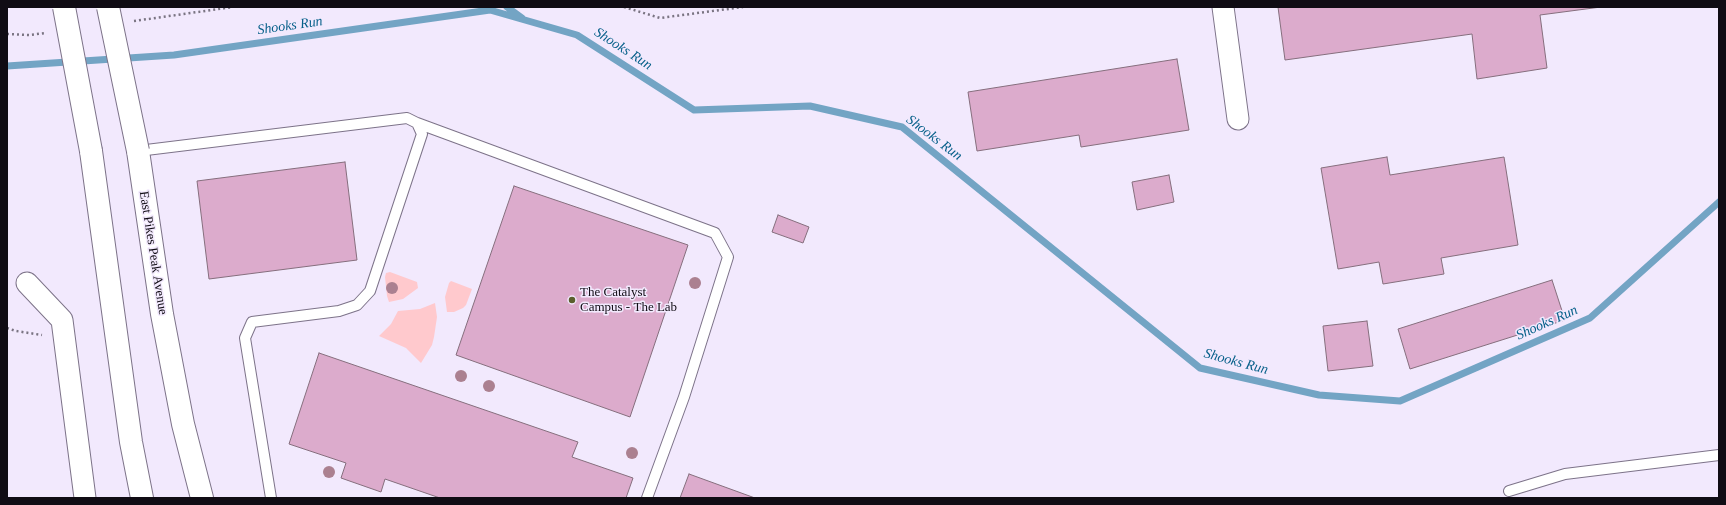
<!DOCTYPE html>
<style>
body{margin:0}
#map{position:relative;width:1726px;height:505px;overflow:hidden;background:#f2e9fd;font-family:"Times New Roman",serif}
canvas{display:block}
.frame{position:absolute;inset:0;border:8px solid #100c14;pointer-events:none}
</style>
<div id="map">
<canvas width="1726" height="505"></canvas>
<div class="frame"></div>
</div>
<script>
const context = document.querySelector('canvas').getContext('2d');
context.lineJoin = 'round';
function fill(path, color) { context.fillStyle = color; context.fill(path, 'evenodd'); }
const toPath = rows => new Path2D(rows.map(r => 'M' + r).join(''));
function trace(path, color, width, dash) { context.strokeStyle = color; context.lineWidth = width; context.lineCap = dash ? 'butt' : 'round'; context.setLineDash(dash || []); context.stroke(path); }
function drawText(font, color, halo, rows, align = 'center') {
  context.font = font + ' "Times New Roman",serif'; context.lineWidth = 3; context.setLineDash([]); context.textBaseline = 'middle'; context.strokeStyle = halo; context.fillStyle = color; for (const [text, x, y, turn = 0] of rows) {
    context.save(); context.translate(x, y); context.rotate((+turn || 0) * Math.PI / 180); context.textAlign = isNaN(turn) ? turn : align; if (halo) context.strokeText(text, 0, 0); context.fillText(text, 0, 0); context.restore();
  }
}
fill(toPath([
 [390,272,417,282,418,288,403,299,389,302,387,296,385,277,386,273],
 [451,281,472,289,466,305,463,308,454,312,447,312,445,297,449,283],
 [435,303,437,317,434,337,432,345,421,363,406,348,379,336,391,324,398,311,420,309]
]), '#ffc9cd');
trace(toPath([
 [507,7,522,18],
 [7,66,174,55,490,10,577,35,694,110,810,106,902,127,1200,368,1319,395,1400,401,1590,318,1719,202]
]), '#73a4c4', 7);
const building = toPath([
 [1278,7,1601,7,1540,15,1547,68,1477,79,1472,34,1285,60,1278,7],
 [1177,59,1189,130,1081,147,1079,135,977,151,968,92,1177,59],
 [1387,157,1390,175,1504,157,1518,245,1441,258,1444,274,1383,284,1379,262,1338,269,1321,168,1387,157],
 [345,162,357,260,209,279,197,181,345,162],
 [1169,175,1174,202,1137,210,1132,182,1169,175],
 [514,186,688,245,630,417,456,355,514,186],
 [778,215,809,227,803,243,772,232,778,215],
 [1552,280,1565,320,1410,369,1398,329,1552,280],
 [1367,321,1373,366,1328,371,1323,326,1367,321],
 [319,353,578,442,572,457,633,478,626,498,440,498,385,479,381,492,341,478,346,463,289,444,319,353],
 [689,474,755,498,680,498,689,474]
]);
fill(building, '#dcabcc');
trace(building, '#856e7d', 1);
const lane = toPath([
 [417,123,715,233,728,257,684,397,647,498],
 [138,151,407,118,417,123,422,134,370,291,357,305,339,311,252,322,245,338,271,498],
 [1509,491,1565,474,1719,455]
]);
const street = toPath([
 [1223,7,1238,119],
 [27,283,62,320,85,498]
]);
const secondary = toPath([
 [91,151,131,442,142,498],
 [138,151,162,314,183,424,202,498]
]);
trace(lane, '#7d7389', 12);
trace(street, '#7d7389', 23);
trace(secondary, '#7d7389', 24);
trace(toPath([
 [624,7,660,18,743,7],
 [134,21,233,7],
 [7,34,29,35,46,33],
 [7,328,16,331,42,335]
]), '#7a7482', 2.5, [2, 3]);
trace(lane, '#fff', 10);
trace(street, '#fff', 21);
trace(secondary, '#fff', 22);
const secondaryBridge = toPath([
 [64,7,91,151],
 [108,7,138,151]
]);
trace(secondaryBridge, '#7d7389', 24, []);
trace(secondaryBridge, '#fff', 22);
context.fillStyle = '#ab8090';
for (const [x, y] of [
 [695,283],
 [392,288],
 [461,376],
 [489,386],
 [632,453],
 [329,472]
]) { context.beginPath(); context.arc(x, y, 6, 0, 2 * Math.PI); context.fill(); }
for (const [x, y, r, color] of [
 [572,300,4,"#5a5e2c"]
]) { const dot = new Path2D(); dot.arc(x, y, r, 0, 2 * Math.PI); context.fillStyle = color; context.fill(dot); trace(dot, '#f2e9fd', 1.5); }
drawText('13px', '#100c14', '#f2e9fd', [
 ["East Pikes Peak Avenue",153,253,81]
]);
drawText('13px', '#100c14', '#f2e9fd', [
 ["The Catalyst",580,293],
 ["Campus - The Lab",580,308]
], 'left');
drawText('italic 14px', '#055f89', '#f2e9fd', [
 ["Shooks Run",290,26,-8],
 ["Shooks Run",623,49,33],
 ["Shooks Run",934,138,37],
 ["Shooks Run",1547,323,-24],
 ["Shooks Run",1236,362,15]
]);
</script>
